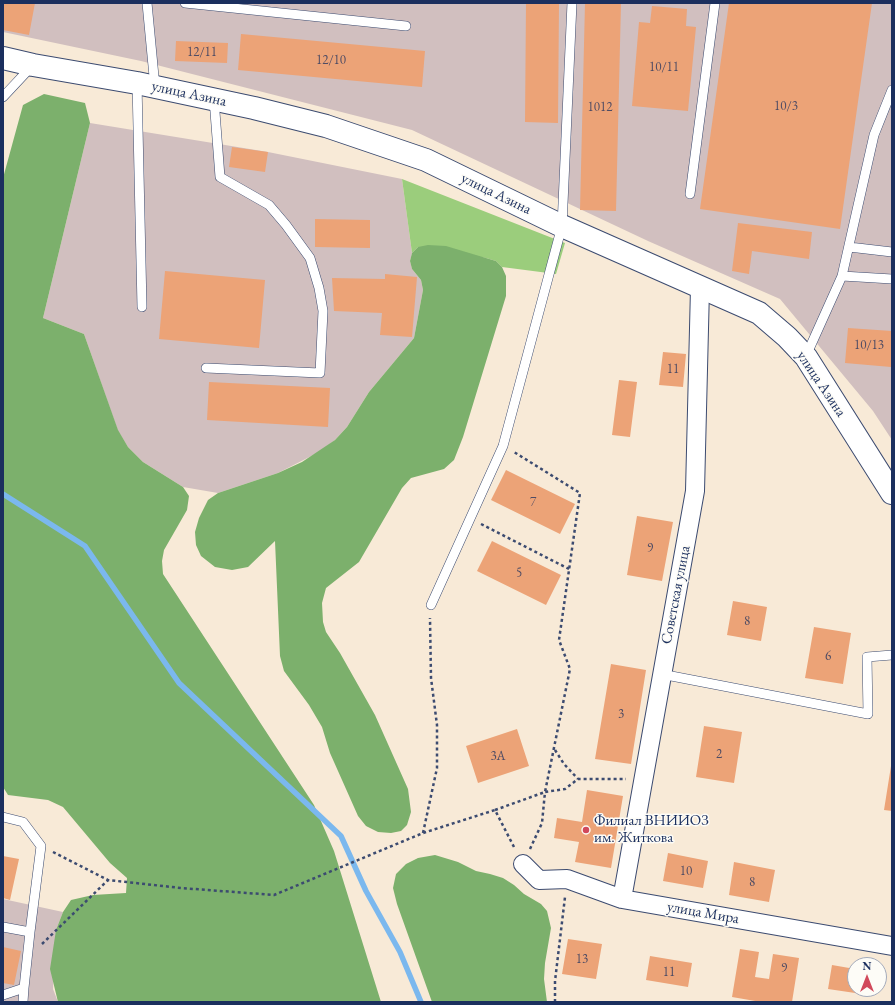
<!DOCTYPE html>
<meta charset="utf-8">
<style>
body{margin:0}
#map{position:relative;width:895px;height:1005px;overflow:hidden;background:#f8ead7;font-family:"EB Garamond",serif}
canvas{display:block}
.frame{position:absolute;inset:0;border:4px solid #1b2f5e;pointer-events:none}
.north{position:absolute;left:847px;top:957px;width:40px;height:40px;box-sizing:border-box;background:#fdfcf7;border:1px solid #a3aaba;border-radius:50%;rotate:0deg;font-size:11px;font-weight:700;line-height:16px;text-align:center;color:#1b2f5e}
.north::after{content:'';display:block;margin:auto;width:14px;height:18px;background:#d1495b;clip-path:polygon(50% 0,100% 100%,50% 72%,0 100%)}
</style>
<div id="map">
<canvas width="895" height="1005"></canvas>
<div class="frame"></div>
<div class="north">N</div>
</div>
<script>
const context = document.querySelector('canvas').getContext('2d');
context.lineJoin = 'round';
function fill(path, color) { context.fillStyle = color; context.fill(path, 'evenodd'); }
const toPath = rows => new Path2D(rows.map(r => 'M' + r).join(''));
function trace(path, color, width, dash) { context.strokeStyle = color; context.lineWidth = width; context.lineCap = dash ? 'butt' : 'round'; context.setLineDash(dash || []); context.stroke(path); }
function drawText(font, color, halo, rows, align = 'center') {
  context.font = font + ' "EB Garamond",serif'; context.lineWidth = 3; context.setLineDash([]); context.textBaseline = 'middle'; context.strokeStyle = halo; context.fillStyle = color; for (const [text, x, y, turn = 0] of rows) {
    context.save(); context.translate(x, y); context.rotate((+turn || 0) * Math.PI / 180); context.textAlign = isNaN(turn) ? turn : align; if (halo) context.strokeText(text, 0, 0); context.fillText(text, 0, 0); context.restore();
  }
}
fill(toPath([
 [3,3,892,3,892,440,873,411,780,299,648,241,412,130,141,61,3,32],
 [90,123,268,152,402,179,412,253,410,261,412,269,421,280,423,290,414,338,369,392,347,427,335,440,321,451,278,473,218,493,183,487,143,462,128,447,118,431,84,334,43,318],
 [3,899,63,912,56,930,53,989,58,1002,3,1002]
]), '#d1bfbf');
fill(toPath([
 [402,179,565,243,556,274,502,267,496,261,486,258,418,247,412,253]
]), '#9bcd7c');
fill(toPath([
 [44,94,85,103,90,123,43,318,84,334,118,430,128,447,143,462,183,487,189,496,187,510,164,550,162,561,163,574,314,805,334,851,381,1002,58,1002,50,969,56,930,63,912,71,900,93,895,126,893,127,878,110,863,63,807,48,800,8,795,3,787,3,178,23,105],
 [428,245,446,246,496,261,502,267,506,276,506,296,463,437,454,460,444,469,411,478,402,488,359,562,326,588,322,603,323,622,326,632,340,653,375,715,408,789,411,812,407,825,401,831,391,833,378,832,366,826,358,816,330,753,322,727,309,705,284,671,280,656,275,541,248,567,232,570,215,567,201,556,196,545,195,532,199,518,208,500,218,493,278,473,302,462,335,440,347,427,369,392,414,338,423,290,421,280,412,269,410,261,412,253,418,247],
 [435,855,458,862,476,871,490,874,503,878,514,885,524,894,541,904,547,911,551,928,545,963,544,979,547,1002,432,1002,397,904,393,888,396,874,406,864,418,858]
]), '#7cb06c');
trace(toPath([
 [3,494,85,546,179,683,341,836,366,891,400,952,421,1002]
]), '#7bb8ee', 5.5);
fill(toPath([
 [3,3,35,3,29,35,3,30],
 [526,3,559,3,558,123,525,122],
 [585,3,621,3,616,211,580,210],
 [729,3,872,3,840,229,700,209],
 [652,6,687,9,686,26,696,27,688,111,632,106,639,22,650,23],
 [241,34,425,51,422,87,238,70],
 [176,41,228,43,227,63,175,61],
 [232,147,268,152,265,172,229,167],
 [315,219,370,220,370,248,315,247],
 [738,223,812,232,809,259,752,251,749,274,732,271],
 [165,271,265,280,259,348,159,339],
 [385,274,417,277,412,337,380,335,382,313,334,311,332,278,385,279],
 [848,328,892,331,891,367,845,363],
 [663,352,686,354,683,387,659,385],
 [619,380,637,382,630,437,612,435],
 [209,382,330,388,328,427,207,420],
 [506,470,575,504,560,534,491,500],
 [637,516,673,522,662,581,627,575],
 [492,541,561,575,546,605,477,571],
 [733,601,767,607,761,641,727,635],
 [814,627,851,633,843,684,805,678],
 [611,664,646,670,631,764,595,759],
 [704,726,742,732,734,783,696,777],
 [517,729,529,766,478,783,466,746],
 [891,766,892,766,892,811,884,810],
 [587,790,623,796,611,868,575,862,579,842,554,838,557,818,582,822],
 [668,853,708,861,703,888,663,881],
 [3,856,19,859,10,900,3,898],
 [734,862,775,870,769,902,729,895],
 [568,939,602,944,596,979,562,974],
 [3,947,21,951,14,985,3,983],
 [740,949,759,952,755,977,769,979,773,954,799,958,792,1002,761,1002,732,997],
 [650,956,692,963,688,987,646,980],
 [832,965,855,969,855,989,862,989,862,994,828,989]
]), '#eca377');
const service = toPath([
 [147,3,155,87],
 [185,3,406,26],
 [137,83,142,307],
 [3,97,32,66],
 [690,194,715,3],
 [849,247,892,252],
 [842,276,892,279],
 [806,356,842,276,874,135,892,90],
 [206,368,320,373,323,311,319,288,310,258,286,225,269,205,220,177,214,99],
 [431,605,503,446,562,226,572,3],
 [661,674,868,714,867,657,892,655],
 [3,817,23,822,41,846,30,932,3,927],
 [3,995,24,988,30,932],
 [23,1002,24,988]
]);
const minor = toPath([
 [523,864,539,880,567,879,622,899,892,946],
 [622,899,695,491,700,288]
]);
const tertiary = toPath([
 [3,58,33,65,137,83,254,108,326,126,426,160,562,226,759,313,787,337,806,357,892,493]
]);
trace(service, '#3c4b70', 10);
trace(minor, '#3c4b70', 20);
trace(tertiary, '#3c4b70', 24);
trace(toPath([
 [481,524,569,569],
 [555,750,564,764,578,779],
 [495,810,545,792,570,669,559,640,580,493,514,452],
 [423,833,437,768,437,725,431,678,430,618],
 [530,849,542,823,545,792,565,789,578,779,626,779],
 [53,852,108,880,181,888,274,895,423,833,495,810,515,849],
 [42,944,108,880],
 [555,1002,555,981,565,897]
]), '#3c4b70', 2.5, [3, 3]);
trace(service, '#fff', 9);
trace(minor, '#fff', 18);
trace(tertiary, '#fff', 22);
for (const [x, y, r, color] of [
 [586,830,4,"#d1495b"]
]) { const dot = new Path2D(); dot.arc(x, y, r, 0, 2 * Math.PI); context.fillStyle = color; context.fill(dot); trace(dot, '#fdfcf7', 1.5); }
drawText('13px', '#4f4c64', null, [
 ["12/11",202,52],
 ["12/10",331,60],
 ["10/11",664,67],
 ["10/3",786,106],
 ["1012",600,107],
 ["10/13",869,345],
 ["11",673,369],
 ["7",533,502],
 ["9",650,548],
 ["5",519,573],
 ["8",747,621],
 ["6",828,656],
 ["3",621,714],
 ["2",719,754],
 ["3А",498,756],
 ["10",686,871],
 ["8",752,882],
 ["13",582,959],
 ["9",784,968],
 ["11",669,972]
]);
drawText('15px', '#1b2f5e', '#fdfcf7', [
 ["улица Азина",189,94,12],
 ["улица Азина",496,194,26],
 ["улица Азина",821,384,56],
 ["Советская улица",676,595,-79],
 ["улица Мира",703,913,10]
]);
drawText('15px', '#1b2f5e', '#fdfcf7', [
 ["Филиал ВНИИОЗ",594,821],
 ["им. Житкова",594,838]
], 'left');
</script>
